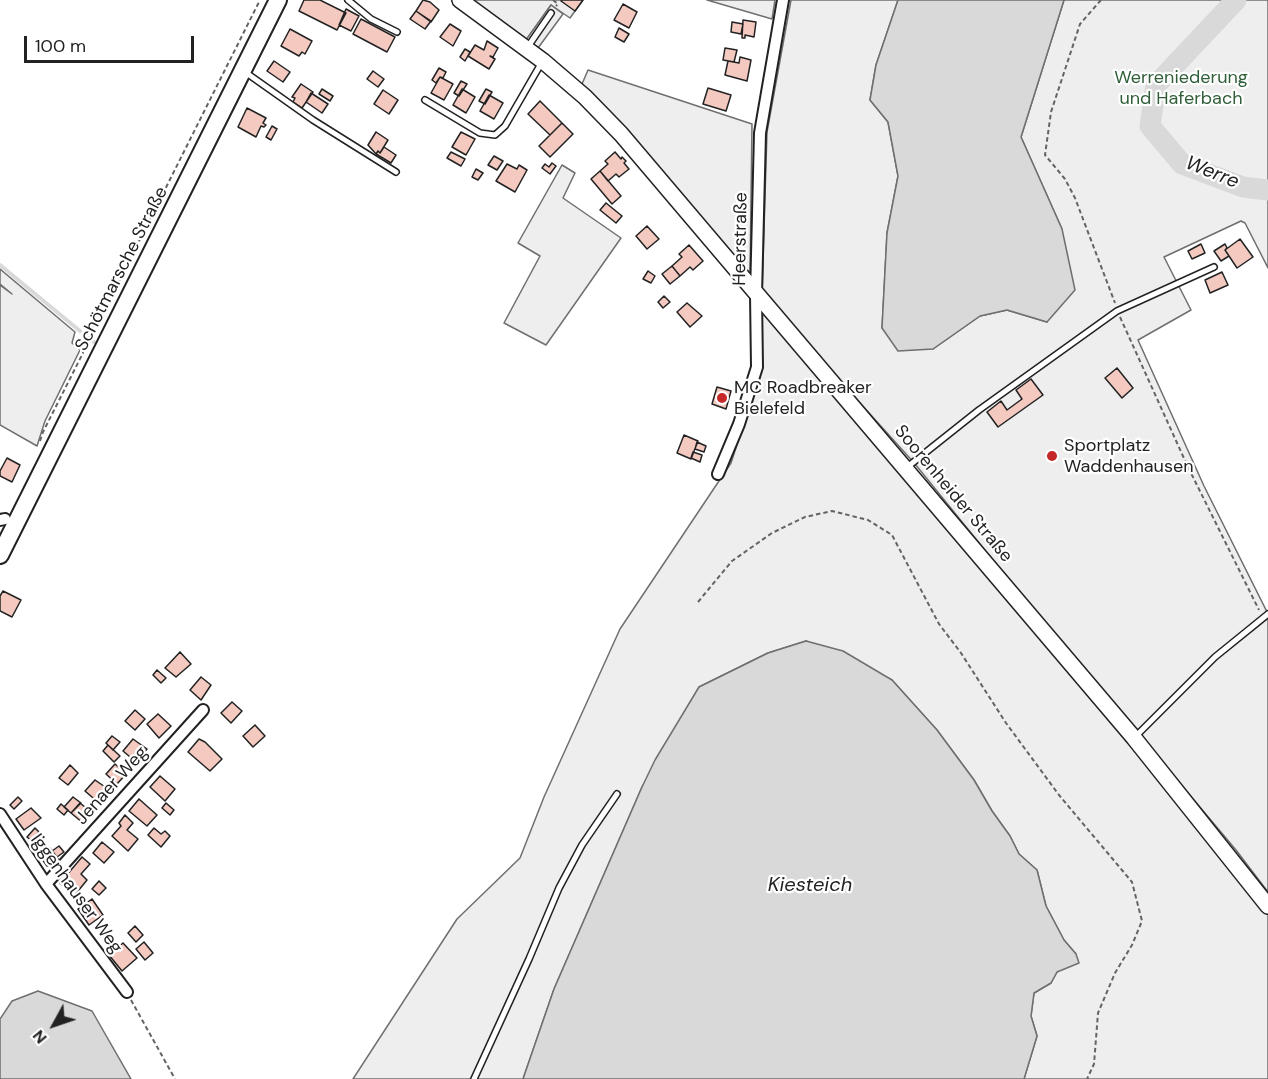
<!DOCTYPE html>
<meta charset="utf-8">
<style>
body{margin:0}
#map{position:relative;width:1268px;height:1079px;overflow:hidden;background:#fff;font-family:"DM Sans",sans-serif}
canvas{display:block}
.north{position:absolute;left:24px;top:995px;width:60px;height:60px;-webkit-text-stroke:4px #fff;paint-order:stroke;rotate:230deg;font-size:16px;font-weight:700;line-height:24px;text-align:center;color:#222}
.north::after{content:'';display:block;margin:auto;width:21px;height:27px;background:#222;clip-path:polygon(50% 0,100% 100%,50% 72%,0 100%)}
.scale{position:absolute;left:24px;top:36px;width:170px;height:27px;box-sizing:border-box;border:3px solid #222;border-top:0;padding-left:8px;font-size:18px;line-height:21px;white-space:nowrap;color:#222;-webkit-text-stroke:4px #fff;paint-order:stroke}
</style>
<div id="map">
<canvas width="1268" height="1079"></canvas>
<div class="north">N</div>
<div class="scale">100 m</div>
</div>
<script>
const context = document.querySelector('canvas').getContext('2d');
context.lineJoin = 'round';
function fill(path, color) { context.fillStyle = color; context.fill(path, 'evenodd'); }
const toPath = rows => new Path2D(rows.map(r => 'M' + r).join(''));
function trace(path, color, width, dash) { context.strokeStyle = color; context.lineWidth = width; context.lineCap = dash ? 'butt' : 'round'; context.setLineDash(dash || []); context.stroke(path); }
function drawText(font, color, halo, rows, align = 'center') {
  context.font = font + ' "DM Sans",sans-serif'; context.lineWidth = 4.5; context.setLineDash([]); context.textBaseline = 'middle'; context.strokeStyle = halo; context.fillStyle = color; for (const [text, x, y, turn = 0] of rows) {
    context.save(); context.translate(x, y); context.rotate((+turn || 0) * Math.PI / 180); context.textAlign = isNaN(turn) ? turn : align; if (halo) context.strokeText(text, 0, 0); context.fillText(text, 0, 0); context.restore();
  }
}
const green = toPath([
 [471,0,583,0,570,18,551,5,526,40,471,0],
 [707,0,775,0,772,19,707,0],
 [791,0,898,0,876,65,870,100,888,122,898,176,887,233,882,328,933,349,980,316,1007,310,1047,322,1062,229,1021,137,1064,0,1268,0,1268,268,1245,223,1241,221,1164,257,1191,310,1138,340,1204,486,1268,614,1268,892,1236,850,1010,581,915,464,762,294,767,132,791,0],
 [588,70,752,124,750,277,628,131,582,84,588,70],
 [562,165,575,173,563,198,621,238,546,345,504,323,540,256,518,243,562,165],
 [0,269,75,332,72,343,80,350,45,421,37,446,0,425,0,285,12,294,0,284,0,269],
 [761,309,1199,827,1268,915,1268,1079,1024,1079,1037,1036,1031,1016,1034,993,1051,983,1057,972,1076,954,1064,940,1046,906,1037,870,1019,854,1010,836,992,811,974,780,937,730,892,680,806,641,768,653,699,687,642,787,554,989,523,1079,353,1079,457,919,520,858,544,797,620,629,731,463,760,374,761,309]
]);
fill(green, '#eee');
trace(green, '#6f6f6f', 1.5);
const parking = toPath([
 [551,5,563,14,538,48,526,40,551,5]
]);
fill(parking, '#ededed');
trace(parking, '#6f6f6f', 1.5);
const water = toPath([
 [898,0,1064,0,1021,137,1062,229,1075,290,1047,322,1007,310,980,316,933,349,898,351,882,328,887,233,898,176,888,122,870,100,876,65,898,0],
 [806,641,843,651,892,680,937,730,974,780,992,811,1010,836,1019,854,1037,870,1046,906,1064,940,1076,954,1079,963,1057,972,1051,983,1034,993,1031,1016,1037,1036,1024,1079,523,1079,554,989,642,787,655,760,699,687,768,653,806,641],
 [38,991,92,1011,131,1079,0,1079,0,1019,12,1001,38,991]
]);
fill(water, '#d9d9d9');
trace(water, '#6f6f6f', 1.5);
trace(toPath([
 [0,265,80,331],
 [89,338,94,342]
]), '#d9d9d9', 4);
trace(toPath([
 [1236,0,1156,85,1150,126,1182,164,1243,187,1268,190]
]), '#d9d9d9', 21);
const building = toPath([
 [304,0,320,0,346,13,337,30,299,11,304,0],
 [423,0,430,2,439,10,431,22,416,11,423,0],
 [562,0,583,0,575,11,561,1,562,0],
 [623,4,637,12,629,28,614,20,623,4],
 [346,9,359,16,351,31,339,25,346,9],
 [416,11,431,21,425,29,410,19,416,11],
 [361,19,395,37,387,52,353,34,361,19],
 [743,20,756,22,754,37,745,35,745,38,742,38,743,20],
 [732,22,743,24,741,34,731,32,732,22],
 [450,24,461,31,453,46,440,37,450,24],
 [619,28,629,34,624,42,615,37,619,28],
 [290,29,312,41,305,54,302,52,299,56,281,46,290,29],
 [487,41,498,48,493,57,490,56,495,59,489,69,468,56,475,45,484,50,487,41],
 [725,48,737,50,734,62,723,60,725,48],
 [465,49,470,52,465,61,460,57,465,49],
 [740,57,751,60,747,81,725,75,728,61,739,63,740,57],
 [274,61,290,72,283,82,267,71,274,61],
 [439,68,446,72,443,78,440,77,436,83,432,80,439,68],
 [373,71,384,79,378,87,367,79,373,71],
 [440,77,453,84,444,100,431,93,440,77],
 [461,81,467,84,459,96,454,93,461,81],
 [301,84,313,92,302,108,293,102,295,98,292,97,301,84],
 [708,88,731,95,726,111,703,104,708,88],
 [322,89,333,96,330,101,319,94,322,89],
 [462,89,475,97,466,113,453,105,462,89],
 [486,89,492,92,485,104,479,101,486,89],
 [383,90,398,100,389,114,374,104,383,90],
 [311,93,328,104,322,113,306,102,311,93],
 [489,95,503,103,494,119,480,111,489,95],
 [540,101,562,123,550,135,528,114,540,101],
 [247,108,266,118,263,123,266,125,264,127,261,126,256,137,238,127,247,108],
 [562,123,573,134,550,157,539,146,562,123],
 [272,126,277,129,271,140,266,137,272,126],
 [376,132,388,140,380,153,378,151,376,154,368,145,376,132],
 [461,132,475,139,466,155,452,147,461,132],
 [384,147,396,155,391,163,376,154,378,151,380,153,384,147],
 [451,152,465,159,461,166,447,158,451,152],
 [615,152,621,159,622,157,626,161,624,163,629,169,619,177,616,174,608,181,600,171,608,164,605,161,615,152],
 [494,156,503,161,497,170,488,165,494,156],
 [552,163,556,166,550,174,542,168,545,164,549,167,552,163],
 [507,164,517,169,519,165,527,170,515,192,496,181,507,164],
 [476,169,483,173,478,180,472,177,476,169],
 [600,171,621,196,612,204,591,179,600,171],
 [606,203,622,216,616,223,600,210,606,203],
 [647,226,659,239,647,249,636,236,647,226],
 [1240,239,1253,257,1237,268,1225,250,1240,239],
 [1201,244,1205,253,1192,259,1188,251,1201,244],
 [1225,244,1227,248,1225,250,1229,256,1221,261,1214,251,1225,244],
 [689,245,703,261,693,270,690,267,680,276,672,266,682,257,679,254,689,245],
 [672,266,680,276,670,284,662,274,672,266],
 [648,271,655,276,651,283,643,279,648,271],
 [1222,272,1228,285,1210,293,1205,280,1222,272],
 [664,296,670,302,663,308,658,302,664,296],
 [687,303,702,316,690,327,677,312,687,303],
 [1117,368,1133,388,1122,398,1105,378,1117,368],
 [1031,379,1043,395,998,427,987,412,1001,401,1007,410,1022,399,1016,390,1031,379],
 [717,387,731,391,726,409,712,404,717,387],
 [684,435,698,441,691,459,677,453,684,435],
 [697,442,706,446,704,452,695,449,697,442],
 [693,452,702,455,700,462,691,458,693,452],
 [7,458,20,465,12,482,0,476,0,471,7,458],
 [3,591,21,600,12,617,0,611,0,596,3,591],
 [180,652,191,664,176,677,165,668,180,652],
 [157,670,166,678,161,683,153,675,157,670],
 [201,677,211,685,201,700,190,690,201,677],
 [232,702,242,711,231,723,221,713,232,702],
 [135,710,145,719,135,730,125,721,135,710],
 [158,714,171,726,159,738,147,724,158,714],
 [255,725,265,736,253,747,243,736,255,725],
 [112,736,120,742,113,750,106,743,112,736],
 [133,739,147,749,136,762,123,751,133,739],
 [199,739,205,742,222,759,210,771,188,752,199,739],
 [108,745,120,756,114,762,103,751,108,745],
 [115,764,126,774,117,784,106,774,115,764],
 [70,765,78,773,68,785,59,778,70,765],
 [160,776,175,789,165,801,150,787,160,776],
 [95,780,111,791,100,804,85,791,95,780],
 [18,797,22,801,14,809,10,805,18,797],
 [73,797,81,803,71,813,64,807,73,797],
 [139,799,157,815,147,826,129,811,139,799],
 [80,803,92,813,83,823,71,813,80,803],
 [166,803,174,810,170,815,162,808,166,803],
 [61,804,68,810,64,815,57,809,61,804],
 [31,808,41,818,24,830,16,819,31,808],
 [125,815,133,823,127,830,138,839,128,851,112,836,121,826,119,823,125,815],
 [35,828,39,832,32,841,27,837,35,828],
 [154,828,161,834,165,831,170,836,161,847,148,835,154,828],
 [40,833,44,837,36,845,32,842,40,833],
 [102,842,114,852,104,863,93,853,102,842],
 [59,846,64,852,57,857,52,851,59,846],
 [50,848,58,859,55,860,57,863,53,866,52,863,47,866,39,855,50,848],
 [82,857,90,864,81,874,87,880,74,896,60,883,82,857],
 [99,881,106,888,99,895,92,889,99,881],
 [92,899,103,915,89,925,78,909,92,899],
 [135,926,143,935,136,942,128,933,135,926],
 [144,942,153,953,145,960,136,949,144,942],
 [123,943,137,958,122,971,109,955,123,943]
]);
fill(building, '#f3c9c0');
trace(building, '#222', 1.5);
const service = toPath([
 [348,0,371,19,397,32],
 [527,48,551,13],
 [245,72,313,120,396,172],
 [425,100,480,133,495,135,505,126,542,62],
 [906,468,979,410,1117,311,1214,267],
 [1135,737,1215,657,1268,614],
 [474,1079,529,959,559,888,582,845,617,794]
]);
const minor = toPath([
 [718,474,739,424,757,367,756,295,760,133,783,0],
 [0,520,5,519],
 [0,814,46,884,127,992],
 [46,884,203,710]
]);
const secondary = toPath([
 [460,0,543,61,585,97,621,134,1134,738,1268,906]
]);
const primary = toPath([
 [0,555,278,0]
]);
trace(service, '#222', 8);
trace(minor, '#222', 14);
trace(secondary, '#222', 18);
trace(primary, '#222', 20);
trace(toPath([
 [553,0,558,4,556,6],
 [1101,0,1080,24,1051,112,1045,155,1065,179,1075,198,1115,303],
 [1120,317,1187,465,1259,610],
 [40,441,43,432,83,353,84,337,100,319,260,0],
 [698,602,732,561,772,533,805,517,832,511,868,520,892,535,939,624,961,653,1006,723,1059,795,1132,882,1142,921,1132,945,1115,973,1098,1013,1094,1064,1087,1079],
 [131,1000,175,1079]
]), '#646464', 2, [4.5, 3]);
trace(service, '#fff', 5);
trace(minor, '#fff', 10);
trace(secondary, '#fff', 15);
trace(primary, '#fff', 16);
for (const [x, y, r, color] of [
 [722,398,6,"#c62828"],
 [1052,456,6,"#c62828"]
]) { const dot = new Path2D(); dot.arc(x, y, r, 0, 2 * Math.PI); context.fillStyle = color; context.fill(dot); trace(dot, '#fff', 2); }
drawText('18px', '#2f5e38', '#fff', [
 ["Werreniederung",1181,78],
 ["und Haferbach",1181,99]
]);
drawText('18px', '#222', '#fff', [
 ["Heerstraße",741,239,-89],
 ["Schötmarsche Straße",122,269,-63],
 ["Soorenheider Straße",953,494,50],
 ["Jenaer Weg",112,786,-48],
 ["Iggenhauser Weg",76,894,54]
]);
drawText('18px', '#222', '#fff', [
 ["MC Roadbreaker",734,388],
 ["Bielefeld",734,409],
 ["Sportplatz",1064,446],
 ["Waddenhausen",1064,467]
], 'left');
drawText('italic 20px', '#222', '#fff', [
 ["Werre",1212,173,22],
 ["Kiesteich",810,886]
]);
</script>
